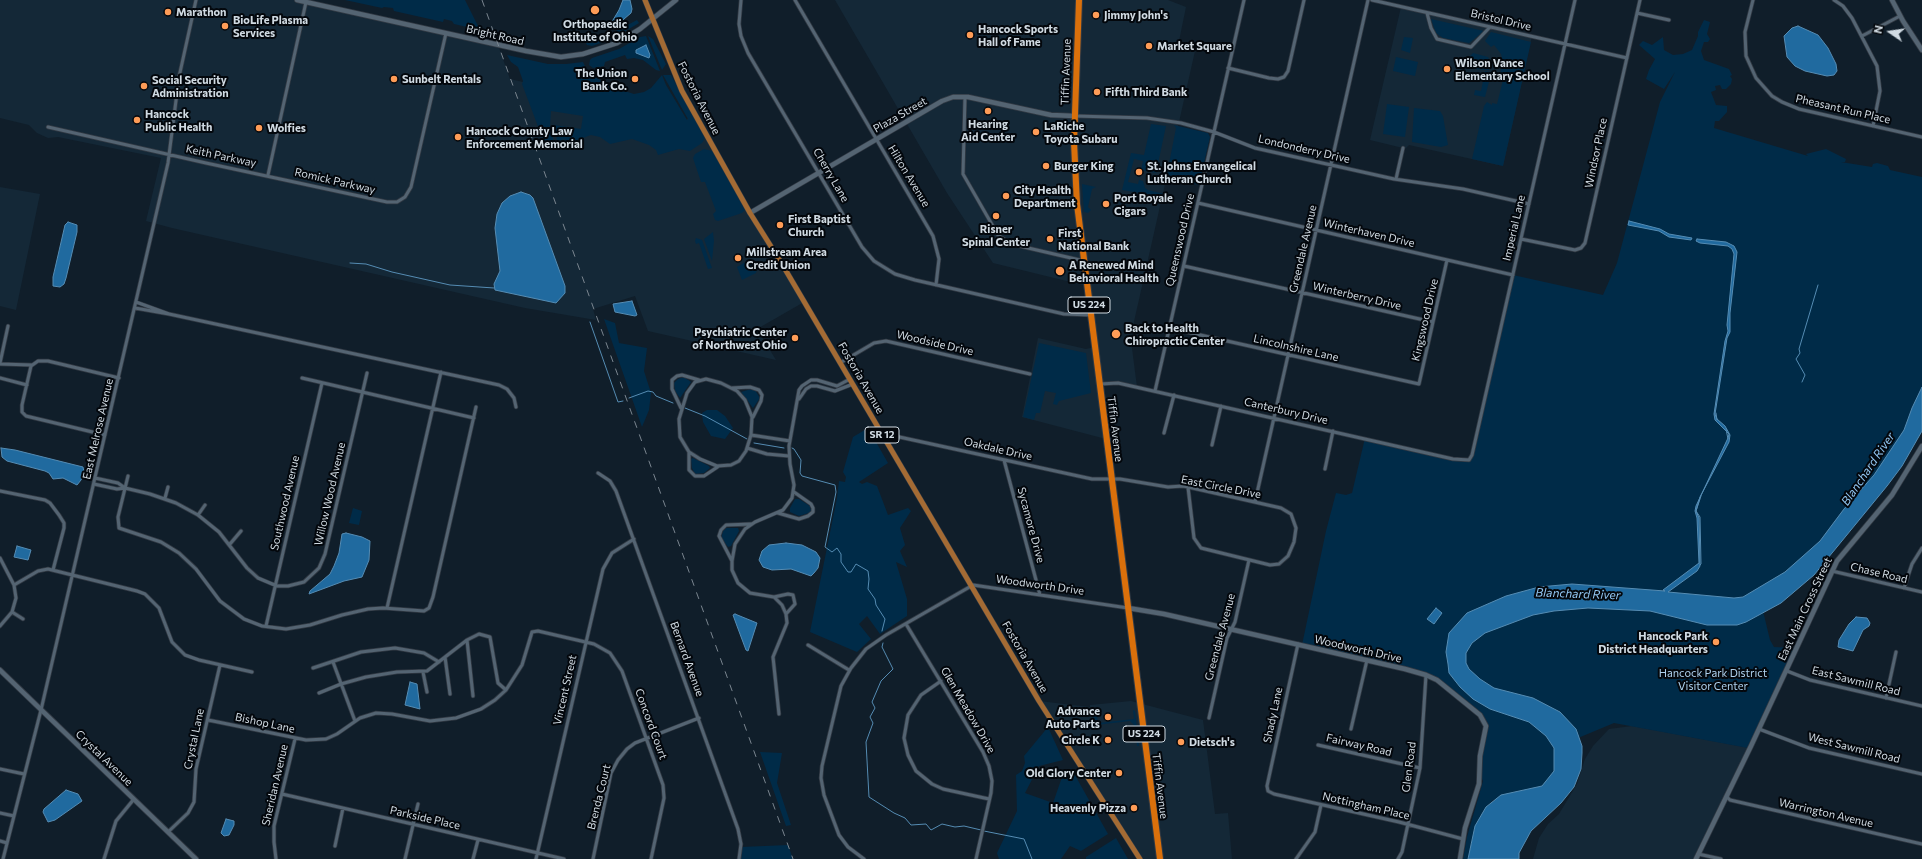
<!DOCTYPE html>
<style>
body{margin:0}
#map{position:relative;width:1922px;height:859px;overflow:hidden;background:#101e2a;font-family:Commissioner,sans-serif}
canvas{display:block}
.north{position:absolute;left:1870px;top:12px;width:40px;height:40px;-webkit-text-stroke:3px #03070c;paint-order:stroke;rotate:283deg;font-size:11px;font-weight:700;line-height:16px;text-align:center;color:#d0dae2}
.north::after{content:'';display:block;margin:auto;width:14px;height:18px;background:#d0dae2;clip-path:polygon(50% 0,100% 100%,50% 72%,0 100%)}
</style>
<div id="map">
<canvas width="1922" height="859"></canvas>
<div class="north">N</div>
</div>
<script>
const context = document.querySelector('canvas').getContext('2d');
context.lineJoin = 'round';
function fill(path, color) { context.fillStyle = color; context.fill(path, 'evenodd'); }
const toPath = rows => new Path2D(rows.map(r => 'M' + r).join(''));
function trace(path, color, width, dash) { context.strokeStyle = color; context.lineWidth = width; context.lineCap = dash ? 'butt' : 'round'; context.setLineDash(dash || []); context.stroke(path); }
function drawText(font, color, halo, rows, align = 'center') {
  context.font = font + ' Commissioner,sans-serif'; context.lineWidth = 4; context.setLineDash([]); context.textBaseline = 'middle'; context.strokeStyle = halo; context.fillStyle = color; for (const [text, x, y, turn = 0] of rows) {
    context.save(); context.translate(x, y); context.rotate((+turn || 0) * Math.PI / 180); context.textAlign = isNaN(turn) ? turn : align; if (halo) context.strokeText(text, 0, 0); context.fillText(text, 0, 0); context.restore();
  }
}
fill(toPath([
 [0,0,297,0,498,45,510,79,686,120,694,113,804,302,757,329,776,360,648,331,635,296,593,309,596,320,525,308,172,228,146,221,161,158,58,137,48,138,37,133,29,125,0,118],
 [835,0,1168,0,1186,7,1178,46,1195,51,1133,326,1129,325,1137,387,1118,383,1099,384,1106,439,1022,417,1038,338,1086,349,1095,347,1087,286,993,263,947,193],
 [1401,7,1532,36,1503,166,1409,145,1406,148,1403,148,1370,140],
 [0,187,40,194,16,310,0,306],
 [1039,701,1090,707,1090,705,1131,701,1203,720,1215,814,1228,813,1232,859,1140,859],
 [1632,726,1750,748,1696,859,1533,859,1539,838,1548,824,1559,814,1577,784,1585,759,1593,746,1609,729]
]), '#142837');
fill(toPath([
 [345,0,465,0,480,30,454,24,452,21,444,19,443,22,394,11,393,8,384,7,382,8],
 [1431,19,1484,31,1483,32,1469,43,1443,38,1436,33],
 [637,20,639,23,612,39,592,46,587,45,586,43,601,39],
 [1704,20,1710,22,1707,34,1710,39,1708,42,1704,42,1701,51,1704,60,1729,69,1732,75,1730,76,1732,79,1731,84,1726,89,1722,89,1720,85,1715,86,1716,90,1711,92,1716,105,1727,106,1727,112,1719,121,1715,121,1714,128,1808,156,1806,154,1826,149,1846,159,1845,162,1841,162,1872,167,1873,164,1877,163,1888,166,1890,170,1922,177,1922,409,1829,546,1763,611,1770,640,1774,647,1795,648,1748,748,1614,723,1578,738,1555,789,1493,800,1486,807,1475,826,1468,859,1463,859,1467,837,1483,781,1480,775,1479,769,1486,732,1482,717,1432,677,1302,645,1326,531,1336,493,1346,495,1352,493,1365,438,1453,459,1469,460,1472,455,1513,275,1603,295,1617,263,1660,102,1675,72,1664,89,1646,79,1649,70,1655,59,1639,45,1643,41,1652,45,1663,37,1664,50,1673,55,1683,54,1692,50,1698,36,1698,32],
 [1491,32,1531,42,1503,166,1472,159,1484,106,1487,102,1492,105,1492,103,1497,104,1504,76,1500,75,1501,68,1504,66,1501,54,1494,45,1491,47,1485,41],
 [646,36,660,71,656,70,643,60,634,58,627,59,625,55,605,62,604,66,593,68,589,65,590,60,592,58,619,49,640,37],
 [648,36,653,39,666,64,662,70],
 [1404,37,1413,38,1410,53,1401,50],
 [1473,53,1488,57,1491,63,1489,70,1464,68,1467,59],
 [507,55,548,64,566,64,583,62,588,73,602,81,603,84,634,94,644,92,651,88,662,75,666,85,687,120,688,119,663,75,671,75,704,137,704,140,702,143,690,151,679,149,658,155,656,150,649,145,632,139,610,144,600,137,591,135,566,144,565,139,557,141,554,125,581,129,583,116,551,111,550,126,554,142,545,145,522,84,523,81,518,67,511,62],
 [1396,57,1418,62,1415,76,1393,71],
 [605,70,607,74,623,70,625,78,607,77,598,74,599,72],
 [1485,71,1490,72,1491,74,1485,97,1474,95,1475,90,1481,91],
 [1387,104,1409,107,1405,137,1383,134],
 [1414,108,1440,111,1443,116,1448,145,1441,147,1412,142],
 [1151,124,1166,126,1156,173,1141,170,1143,161,1134,159,1128,182,1138,184,1139,180,1143,181,1145,188,1148,190,1164,194,1162,200,1159,199,1159,196,1122,190,1131,153,1144,155],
 [1174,125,1208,133,1210,137,1199,185,1166,179,1176,128],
 [704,149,712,151,745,210,742,213,718,221,715,220,713,214,716,211,705,182,701,182,693,158,695,154],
 [1082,184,1096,187,1092,189,1088,207,1091,210,1088,213,1084,212],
 [713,232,714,241,712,261,704,239],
 [696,238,702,240,712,268,708,269,699,243,696,244,695,241],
 [751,259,757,269,756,273,742,280,737,267],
 [604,319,615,323,619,343,647,348,644,371,651,393,649,410,642,427],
 [1039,343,1086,353,1091,393,1059,401,1057,405,1053,404,1056,393,1045,391,1040,413,1036,413,1034,420,1023,417],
 [684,377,691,382,680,398,675,391,674,383,678,379],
 [751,389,755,390,760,398,753,408,741,392],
 [707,410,717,410,725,416,733,428,725,439,711,436,703,422,702,413],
 [868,428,888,463,859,482,862,484,867,482,877,486,888,515,908,508,911,511,900,528,905,545,900,551,907,567,896,562,907,599,907,616,880,634,867,616,859,624,871,639,857,652,810,632,837,498,839,481,845,482,846,477,843,472,853,437],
 [693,458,709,466,710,468,704,473,695,474,692,468,691,459],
 [795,499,799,499,810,506,811,511,809,513,799,516,790,512,790,508],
 [353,508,362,511,359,525,349,523],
 [726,528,738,528,739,531,731,546,728,547,721,538,723,531],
 [1133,710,1135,711,1139,746,1137,746,1135,726,1130,721,1096,725,1092,715,1097,715,1098,723,1134,719],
 [1048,727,1063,760,1039,766,1025,793,1053,803,1061,780,1071,768,1108,834,1081,851,1070,846,1061,859,999,859,997,853,1017,811,1016,775,1022,771,1025,763,1024,756],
 [760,752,782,753,777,783,791,825,786,826],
 [1116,838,1128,859,1086,859,1086,857],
 [788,845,793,859,739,859,741,847]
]), '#002b48');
const water = toPath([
 [623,0,630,0,632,9,631,13,617,25,612,26,610,25,619,10,623,0],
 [1798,26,1818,35,1828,48,1836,64,1837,71,1834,75,1827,76,1805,71,1795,66,1787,57,1784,36,1792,28,1798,26],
 [646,45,650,55,649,58,636,53,636,50,646,45],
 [521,192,530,195,533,198,565,286,565,293,556,303,495,290,494,284,500,271,495,228,497,214,502,203,510,196,521,192],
 [1629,221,1660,229,1669,234,1692,238,1691,240,1669,237,1659,231,1628,225,1629,221],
 [68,222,77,225,77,232,66,278,64,284,60,287,53,286,53,277,65,225,68,222],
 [1697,239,1726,242,1734,246,1737,252,1730,313,1730,332,1727,338,1715,414,1717,419,1725,426,1730,435,1729,442,1700,497,1696,511,1699,518,1700,566,1697,571,1668,592,1734,598,1743,597,1785,572,1820,541,1844,509,1874,475,1904,430,1912,408,1922,387,1922,431,1902,466,1887,486,1814,575,1781,603,1746,622,1737,625,1707,625,1650,611,1588,608,1554,611,1533,615,1485,633,1472,643,1466,653,1466,663,1469,669,1480,679,1494,688,1533,698,1560,712,1576,729,1582,746,1582,753,1581,769,1574,787,1561,803,1531,831,1519,853,1519,859,1468,859,1475,826,1486,807,1501,795,1542,786,1554,771,1554,748,1546,736,1529,722,1490,709,1473,699,1460,687,1449,673,1448,664,1446,652,1449,633,1467,613,1506,596,1539,587,1572,584,1665,591,1663,590,1699,563,1697,518,1695,511,1696,506,1728,438,1729,434,1715,420,1714,414,1725,341,1728,331,1727,325,1734,254,1732,249,1728,246,1700,243,1696,241,1697,239],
 [632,301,637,315,635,316,615,312,613,304,632,301],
 [1,448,15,450,83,467,84,472,81,480,77,485,63,478,53,479,49,473,45,471,7,461,2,457,1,448],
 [346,533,362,537,370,541,369,560,362,577,344,581,309,594,310,591,330,574,334,566,339,553,342,534,346,533],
 [786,543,802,545,816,552,820,558,818,568,814,573,811,576,791,569,772,570,763,567,759,560,762,551,769,545,786,543],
 [17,546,31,550,28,560,14,557,17,546],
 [1436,608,1442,613,1434,624,1427,619,1436,608],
 [735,614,757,623,748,651,746,650,737,626,733,615,735,614],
 [1856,617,1867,618,1870,623,1869,626,1863,630,1853,651,1838,647,1839,640,1849,624,1856,617],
 [410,682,417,684,420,709,405,705,410,682],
 [66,790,78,794,82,801,55,820,48,822,43,812,44,809,66,790],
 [226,819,234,821,234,825,229,835,224,836,221,833,226,819]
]);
fill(water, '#206a9f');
trace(water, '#558cb3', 1);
trace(toPath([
 [350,263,366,264,392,272,450,285,494,288],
 [590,322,618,402,623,401],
 [1802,382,1805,375,1796,359,1800,353,1799,349,1818,285],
 [629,398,648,391,653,392,656,396,673,403],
 [685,408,705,416,747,439],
 [1716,413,1717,420],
 [1726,429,1728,439],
 [754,443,784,448],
 [792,448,794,449,801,460,800,473,802,476,835,485,836,492,825,547,832,552,837,548,841,554,841,562,848,572,851,572,856,564,868,571,869,579,868,589,875,599,876,605,885,619,882,631],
 [1700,565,1701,564,1700,517,1696,511,1701,496],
 [883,643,882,647,893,669,881,681,872,702,875,708,870,717,873,723,866,742,869,797,894,813,905,818,911,825,926,824,931,830,942,824,955,827,964,826,981,830],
 [984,831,1024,839,1032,859]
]), '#558cb3', 1);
const street = toPath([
 [741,0,739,24,741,36,748,53,862,247,874,261,895,274,915,280,1064,314,1091,315],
 [795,0,933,236,939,259,936,285],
 [1372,0,1627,58],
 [1753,0,1745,32,1746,56,1756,78,1772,96,1782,102,1799,109,1922,137],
 [1834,0,1843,6,1852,18,1877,66,1880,91,1873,126],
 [1427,13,1431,28,1437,39,1471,47,1490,27],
 [1637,13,1669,20],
 [1862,36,1900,16],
 [1228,68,1269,78,1278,79,1284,77,1288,71,1304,0],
 [965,97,963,174,998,235,1011,244,1084,261],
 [1075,116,1147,118,1181,123,1214,132,1255,148,1394,179,1463,189,1529,204],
 [48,127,206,163,387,202,397,202,405,197,411,187,446,33],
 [268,175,306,2],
 [1396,179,1403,148],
 [1198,203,1513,275],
 [1521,239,1575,250,1581,248,1585,243,1640,0],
 [1184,266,1433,322],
 [135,308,169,314,136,302],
 [169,314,499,385,507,389,514,398,516,407],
 [1169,328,1419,384,1447,260],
 [0,363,8,326],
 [840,363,874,343,886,341,1030,374],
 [0,364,32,365],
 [0,378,27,385],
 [302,378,474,418],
 [706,379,721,383,737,391,745,400,752,417,751,435,746,451,739,461,731,465,717,466,700,459,689,452,680,437,679,419,687,393,695,382,706,379],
 [1100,384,1118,383,1453,459,1469,460,1472,455,1575,0],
 [732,388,750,387,759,390,762,395,761,401,753,417],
 [1155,391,1244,0],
 [799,399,806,389,811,386,817,386,835,391,853,384],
 [681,408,672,389,672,380,677,376,682,375,699,380],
 [881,433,1092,479,1120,479,1168,487,1183,486,1188,487,1281,508,1291,514,1296,528,1294,542,1288,556,1279,564,1270,565,1201,548,1194,538,1188,487],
 [1164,433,1174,395],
 [105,435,26,416,22,412,22,405,31,366,38,361,48,361,119,378],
 [751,435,790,441],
 [1212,445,1221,406],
 [747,448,767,454,789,456],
 [689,452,689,470,695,476,704,476,719,466],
 [1004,460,1040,595],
 [1325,469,1333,431],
 [598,473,610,481,616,491,738,829,741,844,739,859],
 [128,476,118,517,119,528,161,542,179,553,196,569,220,601,244,619,262,626,286,629,310,625,342,615,368,609,383,608,424,611,429,608,433,597,476,407],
 [95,478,118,483,125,488],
 [94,484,117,489,125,488,150,494,176,503,198,515,219,532,247,568,258,578,277,586,288,586,304,582,319,568,325,554,367,373],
 [0,491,45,500,50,503,59,515,64,523,64,528,53,570],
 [165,498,168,487],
 [1255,502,1368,0],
 [778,513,799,519,808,516,813,512,813,508,811,504,794,492],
 [198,515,205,505],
 [751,524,726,525,721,530,719,536,732,561,732,570,738,583,750,593,774,597,782,605,786,614,787,623,773,657,779,714],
 [230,544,241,531],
 [0,558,14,585,16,598,12,612,0,626],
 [732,561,735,544,745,529,755,522,783,510,792,498,794,485,790,464,789,446,799,390,802,386,811,380,817,380,837,386,850,379],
 [1832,571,1922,592],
 [14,585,38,571,48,569,137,591,145,594,159,608,172,642,185,655,199,660,252,672],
 [1904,588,1912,564,1922,548],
 [774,597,788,594,793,595,795,604,786,614],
 [387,608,441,372],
 [12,612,23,619],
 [906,624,983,752,989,766,992,781,991,793,976,859],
 [266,626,322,383],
 [467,640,473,696],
 [1298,644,1267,786,1268,791,1274,794,1399,822,1463,839],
 [808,645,849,670],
 [445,657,450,694],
 [333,662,355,721],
 [313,668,361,652,395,648,424,653,439,662],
 [1787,671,1810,680,1922,706],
 [423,672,427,692],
 [941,681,921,695,908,715,904,738,908,755,916,771,932,784,943,789,989,799],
 [319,693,341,684,366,677,397,672,427,671,467,640,479,634,490,637,498,683,506,690],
 [1886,698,1896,652],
 [1209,718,1227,638,1235,622,1249,560],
 [208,720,306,740,326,739,337,734,360,718,376,713,392,714,430,721,456,718,481,709,495,700,506,690,522,665,532,632,538,631,594,644,610,653,622,671,663,785,664,798,651,859],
 [1351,729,1367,660],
 [1759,729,1809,748,1922,774],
 [1318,745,1420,768],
 [0,769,24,774],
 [282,794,564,859],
 [1727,797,1730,800,1922,844],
 [0,813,14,816],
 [168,832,188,813,194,802,196,769,220,665],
 [0,841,7,843],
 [335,846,343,808],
 [1698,854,1721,859],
 [3,859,41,710,168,163,179,77,196,0],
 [104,859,116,821,134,799],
 [276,859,274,842,274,826,295,739],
 [405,859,418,804],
 [473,859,478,840],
 [536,859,603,569,612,553,634,539],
 [593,859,611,773,618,760,627,749,635,743,699,718],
 [864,859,848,847,839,835,824,795,821,778,822,766,841,686,851,668,866,649,886,635,973,585,1128,608],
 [1296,859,1315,832,1321,805],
 [1398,859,1402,852,1420,768,1426,675]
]);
const secondary = toPath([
 [297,0,526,51,561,57,583,54,617,43,640,29,676,0],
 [1892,0,1903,21,1922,50],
 [750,213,942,101,953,97,968,97,1051,115,1075,116],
 [1128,608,1164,614,1405,669,1426,675,1437,680,1480,715,1486,726,1480,756,1479,784,1465,828,1460,859],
 [0,670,196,859],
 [1696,859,1751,746,1837,561,1892,495,1922,446]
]);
const primary = toPath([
 [645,0,682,91,750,213,782,264,1039,701,1140,859]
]);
const highway = toPath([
 [1079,0,1074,142,1077,204,1160,859]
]);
trace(street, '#323a44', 4.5);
trace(secondary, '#323a44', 6);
trace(primary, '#323a44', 6);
trace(highway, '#323a44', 8);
trace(street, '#546472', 3);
trace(secondary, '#546472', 4.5);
trace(primary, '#a46b34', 5);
trace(highway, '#da700b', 6);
trace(toPath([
 [482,0,793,859]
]), '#7b8690', 1, [7, 7]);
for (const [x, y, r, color] of [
 [595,10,5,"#fe9c57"],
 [168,12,4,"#fe9c57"],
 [1096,15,4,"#fe9c57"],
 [225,26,4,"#fe9c57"],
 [970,35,4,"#fe9c57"],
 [1149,46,4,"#fe9c57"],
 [1447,69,4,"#fe9c57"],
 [394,79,4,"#fe9c57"],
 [635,79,4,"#fe9c57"],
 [144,86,4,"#fe9c57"],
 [1097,92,4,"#fe9c57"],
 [988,111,4,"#fe9c57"],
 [137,120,4,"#fe9c57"],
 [259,128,4,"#fe9c57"],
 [1036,132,4,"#fe9c57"],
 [458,137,4,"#fe9c57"],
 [1046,166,4,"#fe9c57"],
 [1139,172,4,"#fe9c57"],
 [1006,196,4,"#fe9c57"],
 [1106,204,4,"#fe9c57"],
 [996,216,4,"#fe9c57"],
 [780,225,4,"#fe9c57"],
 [1050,239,4,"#fe9c57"],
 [738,258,4,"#fe9c57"],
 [1060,271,5,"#fe9c57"],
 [1116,334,5,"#fe9c57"],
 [795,338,4,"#fe9c57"],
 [1716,642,4,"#fe9c57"],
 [1108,717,4,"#fe9c57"],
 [1108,740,4,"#fe9c57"],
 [1181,742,4,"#fe9c57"],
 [1119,773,4,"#fe9c57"],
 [1134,808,4,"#fe9c57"]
]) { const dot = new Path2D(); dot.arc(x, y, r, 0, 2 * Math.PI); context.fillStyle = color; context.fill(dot); trace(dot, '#03070c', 1.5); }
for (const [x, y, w] of [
 [1089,305,42],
 [882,435,34],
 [1144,734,42]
]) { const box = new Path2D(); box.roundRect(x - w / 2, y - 8, w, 16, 3); context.fillStyle = '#03070c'; context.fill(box); trace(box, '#d0dae2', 1); }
drawText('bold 10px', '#d0dae2', null, [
 ["US 224",1089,305],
 ["SR 12",882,435],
 ["US 224",1144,734]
]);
drawText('bold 11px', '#d0dae2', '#03070c', [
 ["Marathon",176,12],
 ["Jimmy John's",1104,15],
 ["BioLife Plasma",233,20],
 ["Services",233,33],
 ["Orthopaedic",595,24,"center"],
 ["Institute of Ohio",595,37,"center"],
 ["Hancock Sports",978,29],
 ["Hall of Fame",978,42],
 ["Market Square",1157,46],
 ["Wilson Vance",1455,63],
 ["Elementary School",1455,76],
 ["The Union",627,73,"right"],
 ["Bank Co.",627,86,"right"],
 ["Sunbelt Rentals",402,79],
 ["Social Security",152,80],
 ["Administration",152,93],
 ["Fifth Third Bank",1105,92],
 ["Hancock",145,114],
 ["Public Health",145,127],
 ["Hearing",988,124,"center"],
 ["Aid Center",988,137,"center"],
 ["LaRiche",1044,126],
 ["Toyota Subaru",1044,139],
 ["Wolfies",267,128],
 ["Hancock County Law",466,131],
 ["Enforcement Memorial",466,144],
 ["Burger King",1054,166],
 ["St. Johns Envangelical",1147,166],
 ["Lutheran Church",1147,179],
 ["City Health",1014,190],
 ["Department",1014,203],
 ["Port Royale",1114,198],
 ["Cigars",1114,211],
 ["First Baptist",788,219],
 ["Church",788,232],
 ["Risner",996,229,"center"],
 ["Spinal Center",996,242,"center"],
 ["First",1058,233],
 ["National Bank",1058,246],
 ["Millstream Area",746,252],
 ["Credit Union",746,265],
 ["A Renewed Mind",1069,265],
 ["Behavioral Health",1069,278],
 ["Back to Health",1125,328],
 ["Chiropractic Center",1125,341],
 ["Psychiatric Center",787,332,"right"],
 ["of Northwest Ohio",787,345,"right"],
 ["Hancock Park",1708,636,"right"],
 ["District Headquarters",1708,649,"right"],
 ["Advance",1100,711,"right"],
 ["Auto Parts",1100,724,"right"],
 ["Circle K",1100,740,"right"],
 ["Dietsch's",1189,742],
 ["Old Glory Center",1111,773,"right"],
 ["Heavenly Pizza",1126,808,"right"]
], 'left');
drawText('11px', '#d0dae2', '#03070c', [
 ["Bristol Drive",1501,20,13],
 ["Bright Road",495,35,13],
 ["Tiffin Avenue",1066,72,-88],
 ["Fostoria Avenue",699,98,63],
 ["Pheasant Run Place",1843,109,13],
 ["Plaza Street",900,115,-30],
 ["Londonderry Drive",1304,149,13],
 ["Windsor Place",1596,153,-78],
 ["Keith Parkway",221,156,12],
 ["Cherry Lane",831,175,60],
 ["Hilton Avenue",909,176,59],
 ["Romick Parkway",335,181,13],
 ["Imperial Lane",1514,228,-77],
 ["Winterhaven Drive",1369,233,13],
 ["Queenswood Drive",1180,240,-77],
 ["Greendale Avenue",1303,249,-77],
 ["Winterberry Drive",1357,296,13],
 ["Kingswood Drive",1425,320,-77],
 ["Woodside Drive",935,343,13],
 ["Lincolnshire Lane",1296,348,13],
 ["Fostoria Avenue",861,378,60],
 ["Canterbury Drive",1286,411,13],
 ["East Melrose Avenue",98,429,-77],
 ["Tiffin Avenue",1115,429,83],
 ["Oakdale Drive",998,449,13],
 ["East Circle Drive",1221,487,11],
 ["Willow Wood Avenue",330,494,-77],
 ["Southwood Avenue",285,503,-77],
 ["Sycamore Drive",1031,525,75],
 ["Chase Road",1879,573,13],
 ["Woodworth Drive",1040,585,8],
 ["East Main Cross Street",1805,609,-65],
 ["Greendale Avenue",1220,637,-75],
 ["Woodworth Drive",1358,649,13],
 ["Fostoria Avenue",1025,657,60],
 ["Bernard Avenue",687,659,70],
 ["East Sawmill Road",1856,681,14],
 ["Vincent Street",565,690,-77],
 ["Glen Meadow Drive",968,710,60],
 ["Shady Lane",1273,715,-78],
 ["Bishop Lane",265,723,12],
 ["Concord Court",651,724,70],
 ["Crystal Lane",194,739,-78],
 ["Fairway Road",1359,745,13],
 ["West Sawmill Road",1854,748,14],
 ["Crystal Avenue",104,758,44],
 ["Glen Road",1409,767,-83],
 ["Sheridan Avenue",275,785,-77],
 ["Tiffin Avenue",1160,786,83],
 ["Brenda Court",599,797,-76],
 ["Nottingham Place",1366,806,13],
 ["Warrington Avenue",1826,813,13],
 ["Parkside Place",425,818,13]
]);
drawText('11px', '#aed1ee', '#03070c', [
 ["Hancock Park District",1713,673],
 ["Visitor Center",1713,686]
]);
drawText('italic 12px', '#92c7f3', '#03070c', [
 ["Blanchard River",1868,469,-56],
 ["Blanchard River",1578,594,2]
]);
</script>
